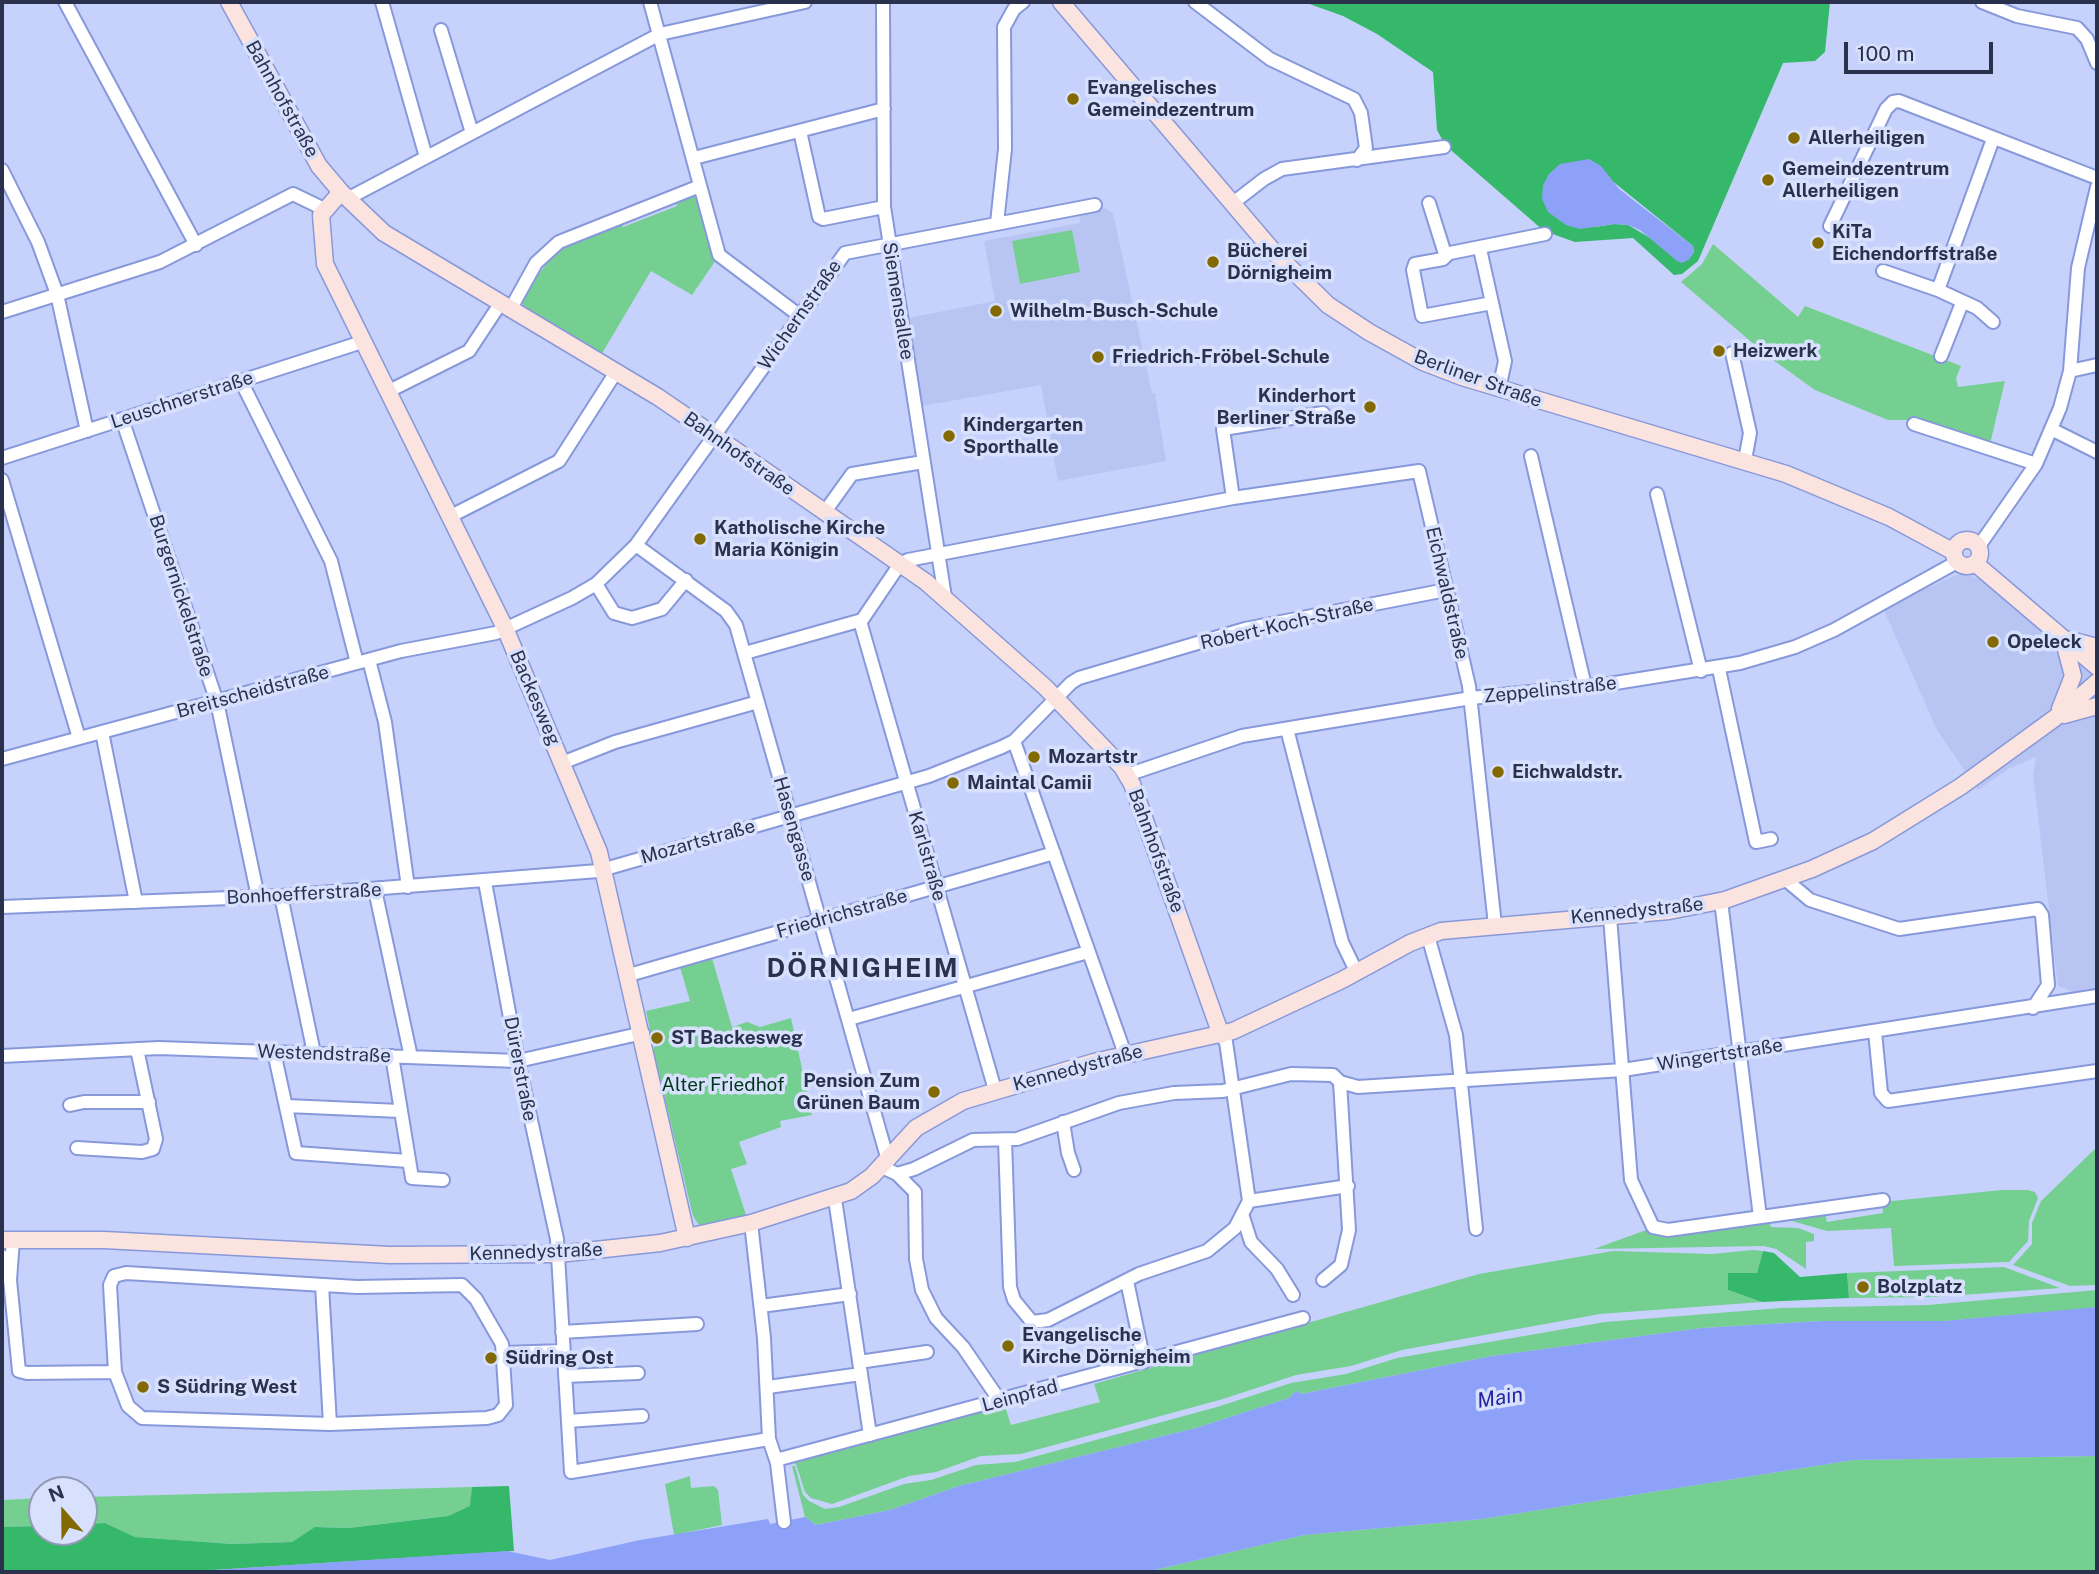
<!DOCTYPE html>
<meta charset="utf-8">
<style>
body{margin:0}
#map{position:relative;width:2099px;height:1574px;overflow:hidden;background:#c6d2fc;font-family:"Public Sans",sans-serif}
canvas{display:block}
.frame{position:absolute;inset:0;border:4px solid #2a314d;pointer-events:none}
.north{position:absolute;left:28px;top:1476px;width:70px;height:70px;box-sizing:border-box;background:#d7e0fc;border:2px solid #929ab6;border-radius:50%;rotate:339deg;font-size:19px;font-weight:700;line-height:28px;text-align:center;color:#2a314d}
.north::after{content:'';display:block;margin:auto;width:24px;height:32px;background:#826902;clip-path:polygon(50% 0,100% 100%,50% 72%,0 100%)}
.scale{position:absolute;left:1844px;top:42px;width:149px;height:32px;box-sizing:border-box;border:4px solid #2a314d;border-top:0;padding-left:9px;font-size:21px;line-height:24px;white-space:nowrap;color:#2a314d;-webkit-text-stroke:5px #d7e0fc;paint-order:stroke}
</style>
<div id="map">
<canvas width="2099" height="1574"></canvas>
<div class="frame"></div>
<div class="north">N</div>
<div class="scale">100 m</div>
</div>
<script>
const context = document.querySelector('canvas').getContext('2d');
context.lineJoin = 'round';
function fill(path, color) { context.fillStyle = color; context.fill(path, 'evenodd'); }
const toPath = rows => new Path2D(rows.map(r => 'M' + r).join(''));
function trace(path, color, width, dash) { context.strokeStyle = color; context.lineWidth = width; context.lineCap = dash ? 'butt' : 'round'; context.setLineDash(dash || []); context.stroke(path); }
function drawText(font, color, halo, rows, align = 'center') {
  context.font = font + ' "Public Sans",sans-serif'; context.lineWidth = 7; context.setLineDash([]); context.textBaseline = 'middle'; context.strokeStyle = halo; context.fillStyle = color; for (const [text, x, y, turn = 0] of rows) {
    context.save(); context.translate(x, y); context.rotate((+turn || 0) * Math.PI / 180); context.textAlign = isNaN(turn) ? turn : align; if (halo) context.strokeText(text, 0, 0); context.fillText(text, 0, 0); context.restore();
  }
}
fill(toPath([
 [1105,208,1113,213,1152,393,1155,393,1166,461,1058,481,1041,385,922,406,908,318,995,301,984,241,1080,223,1079,212],
 [1956,575,1969,575,1999,588,2097,674,2097,988,2075,993,2058,986,2033,774,2036,757,2008,769,1978,790,1937,730,1883,608]
]), '#b8c5f3');
fill(toPath([
 [691,196,700,200,716,260,692,295,651,271,601,355,524,310,522,299,532,282,558,250,574,239,620,221,623,227,677,206,675,199],
 [1072,230,1080,272,1020,284,1012,241],
 [1713,244,1798,317,1805,306,1961,366,1956,378,1958,387,2005,381,1990,444,1914,420,1888,420,1815,390,1769,357,1681,282,1702,264],
 [712,958,732,1027,747,1022,760,1027,791,1018,812,1115,780,1121,781,1127,739,1142,747,1164,731,1169,746,1215,699,1225,693,1216,654,1053,654,1047,661,1045,658,1033,651,1034,646,1011,690,1001,680,967],
 [2097,1147,2097,1285,2070,1286,2013,1265,2032,1244,2032,1223,2041,1201],
 [2002,1190,2028,1190,2035,1192,2038,1198,2029,1221,2028,1241,2009,1262,1894,1266,1891,1228,1827,1231,1785,1219,1825,1213,1827,1222,1883,1213,1882,1202],
 [1769,1221,1771,1227,1798,1228,1814,1234,1814,1241,1806,1242,1806,1269,1776,1249,1764,1246,1594,1249,1649,1229,1653,1234,1667,1233],
 [1753,1250,1763,1251,1757,1273,1728,1273,1728,1290,1762,1302,1600,1314,1402,1350,1351,1366,1296,1375,1223,1399,1021,1454,981,1456,936,1472,909,1476,832,1504,811,1498,805,1492,796,1464,788,1459,1004,1403,1011,1425,1100,1402,1094,1384,1479,1274,1613,1251,1712,1254],
 [2004,1267,2060,1288,1933,1297,1849,1298,1847,1273],
 [2097,1290,2097,1307,2075,1310,1944,1321,1823,1321,1702,1328,1492,1356,1301,1394,1296,1391,1289,1398,1196,1428,959,1486,890,1510,816,1525,805,1517,792,1466,795,1466,803,1495,809,1501,825,1509,839,1507,904,1484,931,1480,976,1465,1015,1462,1217,1407,1291,1383,1346,1374,1397,1358,1605,1322,1781,1308,1928,1305],
 [2097,1456,2097,1572,1146,1572,1304,1535,1482,1519,1853,1460],
 [690,1476,691,1488,714,1486,718,1490,722,1525,674,1535,665,1484],
 [472,1487,471,1506,448,1516,349,1528,316,1527,292,1542,232,1544,135,1537,105,1523,84,1524,84,1497],
 [42,1498,42,1526,2,1527,2,1500]
]), '#75cf91');
fill(toPath([
 [1304,2,1830,2,1825,52,1815,61,1783,63,1698,261,1682,274,1674,275,1633,238,1575,242,1544,231,1445,145,1437,130,1433,72,1377,34,1343,16],
 [1611,180,1693,246,1694,252,1688,260,1628,225,1614,224,1595,227],
 [1763,1251,1774,1253,1800,1277,1847,1273,1849,1298,1762,1302,1728,1290,1728,1273,1757,1273],
 [509,1486,514,1551,182,1572,2,1572,2,1527,42,1526,42,1532,84,1532,84,1524,105,1523,135,1537,232,1544,292,1542,315,1527,349,1528,448,1516,470,1506,472,1487]
]), '#35b86a');
fill(toPath([
 [1589,159,1601,166,1619,189,1693,246,1694,252,1688,260,1682,263,1677,261,1640,230,1628,225,1614,224,1580,229,1566,225,1548,212,1542,199,1543,185,1549,174,1560,164],
 [2097,1307,2097,1456,1853,1460,1482,1519,1304,1535,1146,1572,182,1572,507,1551,550,1560,640,1540,768,1519,770,1524,805,1517,816,1525,890,1510,959,1486,1196,1428,1289,1398,1296,1391,1301,1394,1492,1356,1702,1328,1823,1321,1944,1321]
]), '#8da1f8');
const street = toPath([
 [65,2,196,245],
 [382,2,426,157],
 [650,2,719,255,800,316],
 [883,2,884,207,945,597],
 [1195,2,1270,59,1354,99,1361,113,1366,148,1357,160],
 [1982,2,2017,16,2077,28,2087,39,2097,63],
 [441,30,472,133],
 [800,131,819,217,823,219,884,207],
 [694,158,884,109],
 [2,170,38,242,57,294,87,431],
 [347,199,660,34,805,2],
 [1233,203,1264,179,1282,169,1444,147],
 [1429,203,1445,254,1545,234],
 [997,223,1005,149,1004,27,1014,9,1023,2],
 [1830,226,1886,109,1893,102,1899,101,2097,178],
 [1480,249,1505,361,1499,389],
 [1448,254,1443,259,1415,264,1413,270,1422,316,1492,303],
 [1883,271,1938,290,1977,308,1993,322],
 [1938,290,1993,139],
 [510,310,536,263,559,242,700,186],
 [2,312,160,262,293,194,324,209],
 [1732,353,1750,433,1745,460],
 [1941,356,1962,303],
 [2070,371,2097,365],
 [241,381,331,561,357,663],
 [387,392,469,351,500,304],
 [122,419,217,702,258,897],
 [1914,424,2036,464],
 [2053,430,2097,452],
 [1531,456,1585,686],
 [2,458,362,342],
 [2,480,79,738],
 [1657,494,1701,671],
 [1233,498,1223,429,1323,413],
 [824,513,852,474,923,462],
 [449,517,559,461,616,372],
 [636,545,726,611,736,625,887,1157],
 [1979,546,2036,464,2060,408,2070,371,2078,268,2097,187],
 [596,584,614,613,632,618,662,609,686,580],
 [860,621,995,1090],
 [745,653,862,620,900,564,908,560,1233,498,1419,471,1469,686,1495,925],
 [369,660,385,722,408,887],
 [1719,669,1756,842,1771,839],
 [1287,729,1342,942,1356,971],
 [102,732,136,902],
 [1014,741,1125,1054],
 [2,759,401,651,496,633,572,598,596,584,636,545,845,253,1095,205],
 [562,763,615,742,758,702],
 [1127,775,1242,736,1471,698,1609,684,1740,663,1795,647,1834,630,1957,562],
 [1785,879,1810,900,1899,929,2038,909,2042,915,2048,985,2033,1008],
 [485,882,518,1061,557,1239,571,1472,769,1439],
 [375,890,411,1057],
 [281,896,314,1053],
 [1721,901,1760,1217],
 [2,907,281,896,598,871,929,776,1002,747,1014,741,1071,683,1079,678,1245,629,1446,590],
 [1610,917,1631,1180,1653,1227,1668,1230,1883,1200],
 [1428,936,1456,1035,1476,1229],
 [629,975,1054,853],
 [849,1019,1088,952],
 [1875,1032,1881,1093,1888,1101,2097,1071],
 [274,1052,296,1153,408,1161],
 [2,1056,159,1048,518,1061,643,1033],
 [392,1056,412,1178,443,1180],
 [1340,1082,1358,1087,1623,1070,2097,996],
 [70,1105,84,1102,149,1102],
 [287,1106,400,1111],
 [1063,1122,1068,1153,1074,1170],
 [1005,1140,1010,1287,1014,1300,1032,1322,1048,1320,1139,1274,1207,1251,1235,1228,1249,1201,1226,1042,1221,1035],
 [77,1148,142,1152,153,1149,156,1139,137,1049],
 [880,1166,897,1174,915,1192,916,1259,922,1290,936,1318,963,1347,1000,1401],
 [897,1174,914,1169,973,1140,1017,1139,1119,1103,1174,1093,1223,1091,1291,1074,1333,1075,1340,1082,1349,1230,1341,1265,1323,1280],
 [835,1199,870,1435],
 [1249,1201,1348,1186],
 [1243,1217,1251,1242,1277,1269,1293,1295],
 [751,1223,764,1338,769,1439,777,1463,784,1522],
 [13,1240,10,1280,19,1371,27,1373,115,1372],
 [2,1256,8,1277],
 [126,1273,357,1287,462,1285,476,1299,502,1344,506,1405,498,1415,487,1418,330,1424,142,1418,128,1406,115,1372,110,1285,114,1276,126,1273],
 [1127,1281,1144,1362],
 [322,1285,330,1424],
 [761,1306,850,1294],
 [562,1332,697,1324],
 [505,1353,563,1351],
 [859,1362,927,1352],
 [565,1376,638,1373],
 [768,1387,861,1374],
 [568,1421,642,1416],
 [776,1460,1303,1318]
]);
const secondary = toPath([
 [229,2,319,166,341,192,384,233,658,397,715,436,926,582,1045,687,1122,767,1132,784,1221,1035],
 [1061,2,1273,251,1328,305,1369,332,1423,362,1462,377,1786,474,1889,517,1954,552],
 [341,192,321,215,325,264,505,628,599,852,687,1238],
 '1954 553a13 13 0 1 1 26 0a13 13 0 1 1-26 0Z',
 [1976,564,2097,667],
 [2070,640,2097,647],
 [2060,709,2073,676,2063,638],
 [2064,715,2097,706],
 [2,1240,104,1240,390,1255,558,1254,660,1243,751,1223,851,1191,872,1176,916,1128,963,1101,1094,1062,1233,1031,1342,980,1410,943,1441,931,1669,911,1725,900,1812,869,1873,841,1960,787,2055,718,2097,682]
]);
trace(street, '#8798db', 16);
trace(secondary, '#8798db', 19);
trace(street, '#fff', 12);
trace(secondary, '#fbe3df', 16);
for (const [x, y, r, color] of [
 [1073,99,7,"#826902"],
 [1794,138,7,"#826902"],
 [1768,180,7,"#826902"],
 [1818,243,7,"#826902"],
 [1213,262,7,"#826902"],
 [996,311,7,"#826902"],
 [1719,351,7,"#826902"],
 [1098,357,7,"#826902"],
 [1370,407,7,"#826902"],
 [949,436,7,"#826902"],
 [700,539,7,"#826902"],
 [1993,642,7,"#826902"],
 [1034,757,7,"#826902"],
 [1498,772,7,"#826902"],
 [953,783,7,"#826902"],
 [657,1038,7,"#826902"],
 [934,1092,7,"#826902"],
 [1863,1287,7,"#826902"],
 [1008,1346,7,"#826902"],
 [491,1358,7,"#826902"],
 [143,1387,7,"#826902"]
]) { const dot = new Path2D(); dot.arc(x, y, r, 0, 2 * Math.PI); context.fillStyle = color; context.fill(dot); trace(dot, '#d7e0fc', 2.5); }
drawText('bold 19px', '#2a314d', '#d7e0fc', [
 ["Evangelisches",1087,88],
 ["Gemeindezentrum",1087,110],
 ["Allerheiligen",1808,138],
 ["Gemeindezentrum",1782,169],
 ["Allerheiligen",1782,191],
 ["KiTa",1832,232],
 ["Eichendorffstraße",1832,254],
 ["Bücherei",1227,251],
 ["Dörnigheim",1227,273],
 ["Wilhelm-Busch-Schule",1010,311],
 ["Heizwerk",1733,351],
 ["Friedrich-Fröbel-Schule",1112,357],
 ["Kinderhort",1356,396,"right"],
 ["Berliner Straße",1356,418,"right"],
 ["Kindergarten",963,425],
 ["Sporthalle",963,447],
 ["Katholische Kirche",714,528],
 ["Maria Königin",714,550],
 ["Opeleck",2007,642],
 ["Mozartstr",1048,757],
 ["Eichwaldstr.",1512,772],
 ["Maintal Camii",967,783],
 ["ST Backesweg",671,1038],
 ["Pension Zum",920,1081,"right"],
 ["Grünen Baum",920,1103,"right"],
 ["Bolzplatz",1877,1287],
 ["Evangelische",1022,1335],
 ["Kirche Dörnigheim",1022,1357],
 ["Südring Ost",505,1358],
 ["S Südring West",157,1387]
], 'left');
drawText('19px', '#2a314d', '#d7e0fc', [
 ["Bahnhofstraße",282,99,61],
 ["Siemensallee",898,301,81],
 ["Wichernstraße",800,315,-55],
 ["Berliner Straße",1478,379,20],
 ["Leuschnerstraße",182,400,-18],
 ["Bahnhofstraße",739,454,35],
 ["Eichwaldstraße",1447,593,77],
 ["Burgernickelstraße",181,596,72],
 ["Robert-Koch-Straße",1287,624,-13],
 ["Zeppelinstraße",1550,690,-6],
 ["Breitscheidstraße",253,692,-15],
 ["Backesweg",535,698,67],
 ["Hasengasse",794,829,74],
 ["Mozartstraße",698,842,-16],
 ["Bahnhofstraße",1156,851,70],
 ["Karlstraße",927,856,74],
 ["Bonhoefferstraße",304,894,-3],
 ["Kennedystraße",1637,911,-6],
 ["Friedrichstraße",842,914,-16],
 ["Westendstraße",324,1054,2],
 ["Wingertstraße",1720,1055,-9],
 ["Kennedystraße",1078,1068,-15],
 ["Dürerstraße",520,1069,79],
 ["Kennedystraße",536,1252,-2],
 ["Leinpfad",1020,1396,-15]
]);
drawText('19px', '#013719', '#d7e0fc', [
 ["Alter Friedhof",723,1085]
]);
drawText('italic 21px', '#2624a0', '#d7e0fc', [
 ["Main",1500,1398,-9]
]);
context.letterSpacing = '2px';
drawText('bold 26px', '#2a314d', '#d7e0fc', [
 ["DÖRNIGHEIM",863,969]
]);
context.letterSpacing = '0px';
</script>
